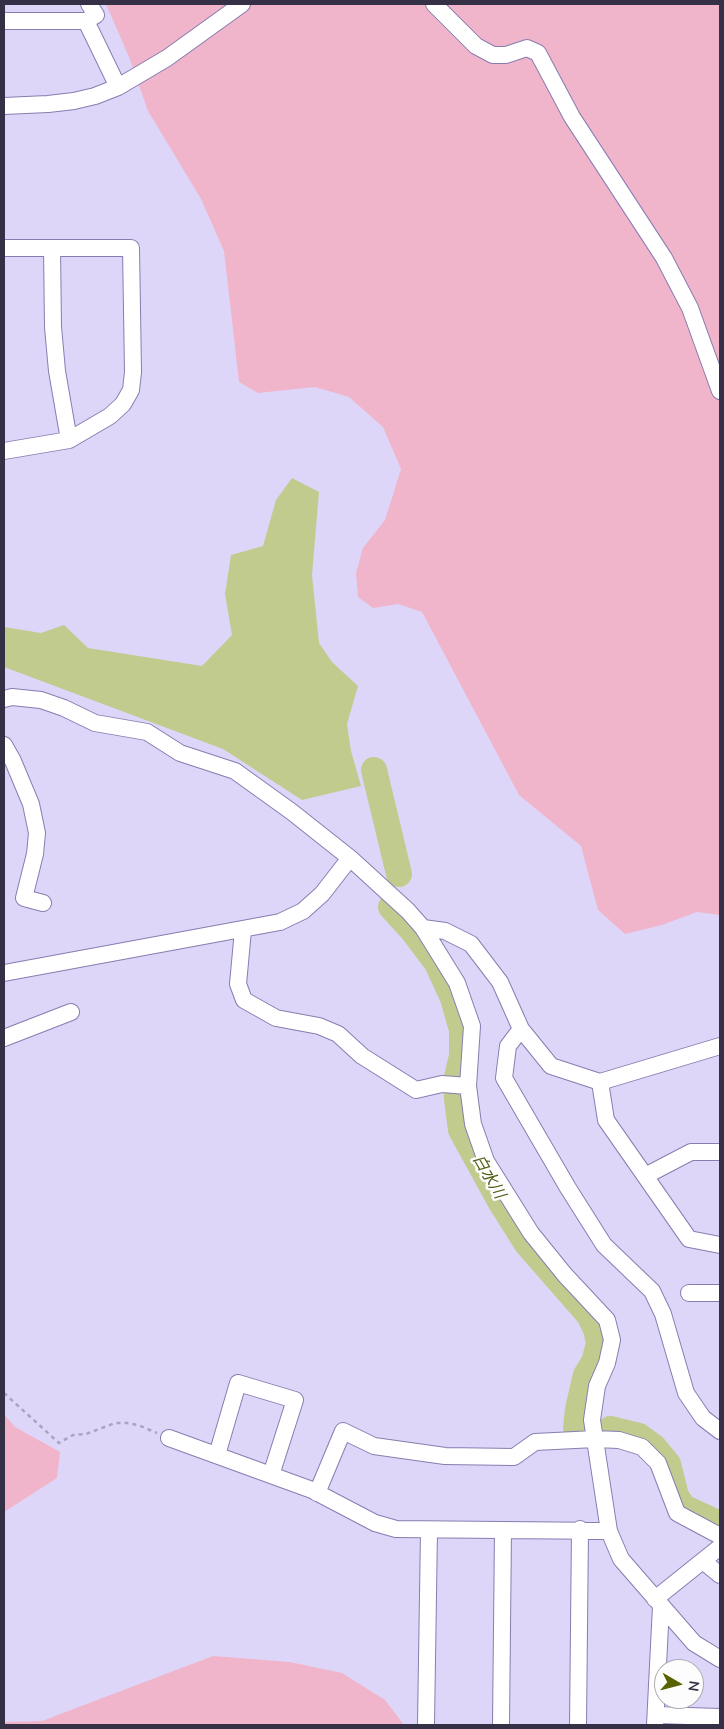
<!DOCTYPE html>
<meta charset="utf-8">
<style>
body{margin:0}
#map{position:relative;width:724px;height:1729px;overflow:hidden;background:#ded6f9;font-family:"Nunito Sans",sans-serif}
canvas{display:block}
.frame{position:absolute;inset:0;border:5px solid #353046;pointer-events:none}
.north{position:absolute;left:654px;top:1659px;width:50px;height:50px;box-sizing:border-box;background:#fdfdfd;border:1px solid #adabb4;border-radius:50%;rotate:98deg;font-size:14px;font-weight:700;line-height:20px;text-align:center;color:#353046}
.north::after{content:'';display:block;margin:auto;width:18px;height:22px;background:#596200;clip-path:polygon(50% 0,100% 100%,50% 72%,0 100%)}
</style>
<div id="map">
<canvas width="724" height="1729"></canvas>
<div class="frame"></div>
<div class="north">N</div>
</div>
<script>
const context = document.querySelector('canvas').getContext('2d');
context.lineJoin = 'round';
function fill(path, color) { context.fillStyle = color; context.fill(path, 'evenodd'); }
const toPath = rows => new Path2D(rows.map(r => 'M' + r).join(''));
function trace(path, color, width, dash) { context.strokeStyle = color; context.lineWidth = width; context.lineCap = dash ? 'butt' : 'round'; context.setLineDash(dash || []); context.stroke(path); }
function drawText(font, color, halo, rows, align = 'center') {
  context.font = font + ' "Nunito Sans","Noto Sans JP",sans-serif'; context.lineWidth = 5; context.setLineDash([]); context.textBaseline = 'middle'; context.strokeStyle = halo; context.fillStyle = color; for (const [text, x, y, turn = 0] of rows) {
    context.save(); context.translate(x, y); context.rotate((+turn || 0) * Math.PI / 180); context.textAlign = isNaN(turn) ? turn : align; if (halo) context.strokeText(text, 0, 0); context.fillText(text, 0, 0); context.restore();
  }
}
fill(toPath([
 [106,4,720,4,720,915,697,912,662,925,625,934,598,910,581,846,519,795,422,612,398,604,373,608,358,597,356,573,363,548,385,520,401,469,383,427,349,397,315,387,258,393,239,382,224,251,201,199,148,111,129,57],
 [4,1414,15,1427,60,1452,57,1478,4,1512],
 [213,1656,290,1662,342,1673,385,1700,404,1725,4,1725,4,1722,42,1721]
]), '#f0b5ca');
fill(toPath([
 [292,478,319,492,312,575,319,643,332,662,358,686,347,724,351,751,361,786,302,800,223,749,4,667,4,627,41,633,64,625,88,648,202,666,232,635,225,594,231,555,263,546,276,500]
]), '#c1cb8d');
trace(toPath([
 [374,770,399,874],
 [391,907,412,930,437,963,453,998,462,1030,462,1056,457,1077,457,1099,461,1130,500,1201,527,1244,589,1315,596,1329,599,1344,594,1362,586,1375,578,1409,576,1428,584,1428],
 [610,1429,639,1436,654,1447,668,1464,676,1496,683,1507,720,1524]
]), '#c1cb8d', 26);
const minor = toPath([
 [434,4,476,46,493,55,506,55,527,48,538,53,572,117,664,258,690,308,720,391],
 [4,21,86,21,118,87],
 [86,21,96,15,89,4],
 [4,106,48,104,74,101,95,96,118,87,167,58,242,4],
 [4,248,131,248,133,372,131,390,123,404,110,416,69,440,4,451],
 [52,248,53,327,57,371,69,440],
 [4,699,12,697,41,700,64,708,95,723,147,732,180,753,235,771,292,812,350,858,408,911,423,928,457,983,472,1026,468,1086,473,1124,486,1161,531,1233,565,1275,607,1320,612,1340,607,1363,597,1386,592,1420,609,1531,621,1559,694,1643,720,1659],
 [4,745,13,761,31,804,37,833,35,854,24,898,43,903],
 [423,928,445,931,471,944,500,982,521,1029,551,1066,600,1082,720,1046],
 [243,930,238,984,244,1000,276,1018,319,1026,338,1034,362,1056,416,1090,442,1084,468,1086],
 [4,973,280,922,303,911,322,894,350,858],
 [521,1029,508,1046,504,1078,568,1188,604,1245,652,1291,663,1314,686,1393,703,1418,720,1431],
 [4,1038,71,1012],
 [600,1082,606,1120,689,1239,720,1245],
 [645,1176,691,1152,720,1152],
 [689,1293,720,1293],
 [169,1438,312,1490,375,1523,396,1529,609,1531],
 [217,1455,238,1383,295,1400,271,1475],
 [317,1493,343,1431,374,1446,445,1456,514,1457,535,1442,595,1439,619,1440,642,1447,658,1463,677,1513,720,1536],
 [703,1561,720,1575],
 [655,1599,720,1547],
 [656,1715,720,1717],
 [426,1725,429,1530],
 [501,1725,503,1530],
 [578,1725,580,1529],
 [655,1725,661,1606]
]);
trace(minor, '#897cb0', 18);
trace(toPath([
 [4,1393,59,1443,73,1435,86,1434,115,1423,127,1423,138,1425,157,1433]
]), '#aaa3c2', 2.5, [4, 4]);
trace(minor, '#fff', 16);
drawText('italic 16px', '#545c17', '#fdfdfd', [
 ["白水川",488,1177,60]
]);
</script>
